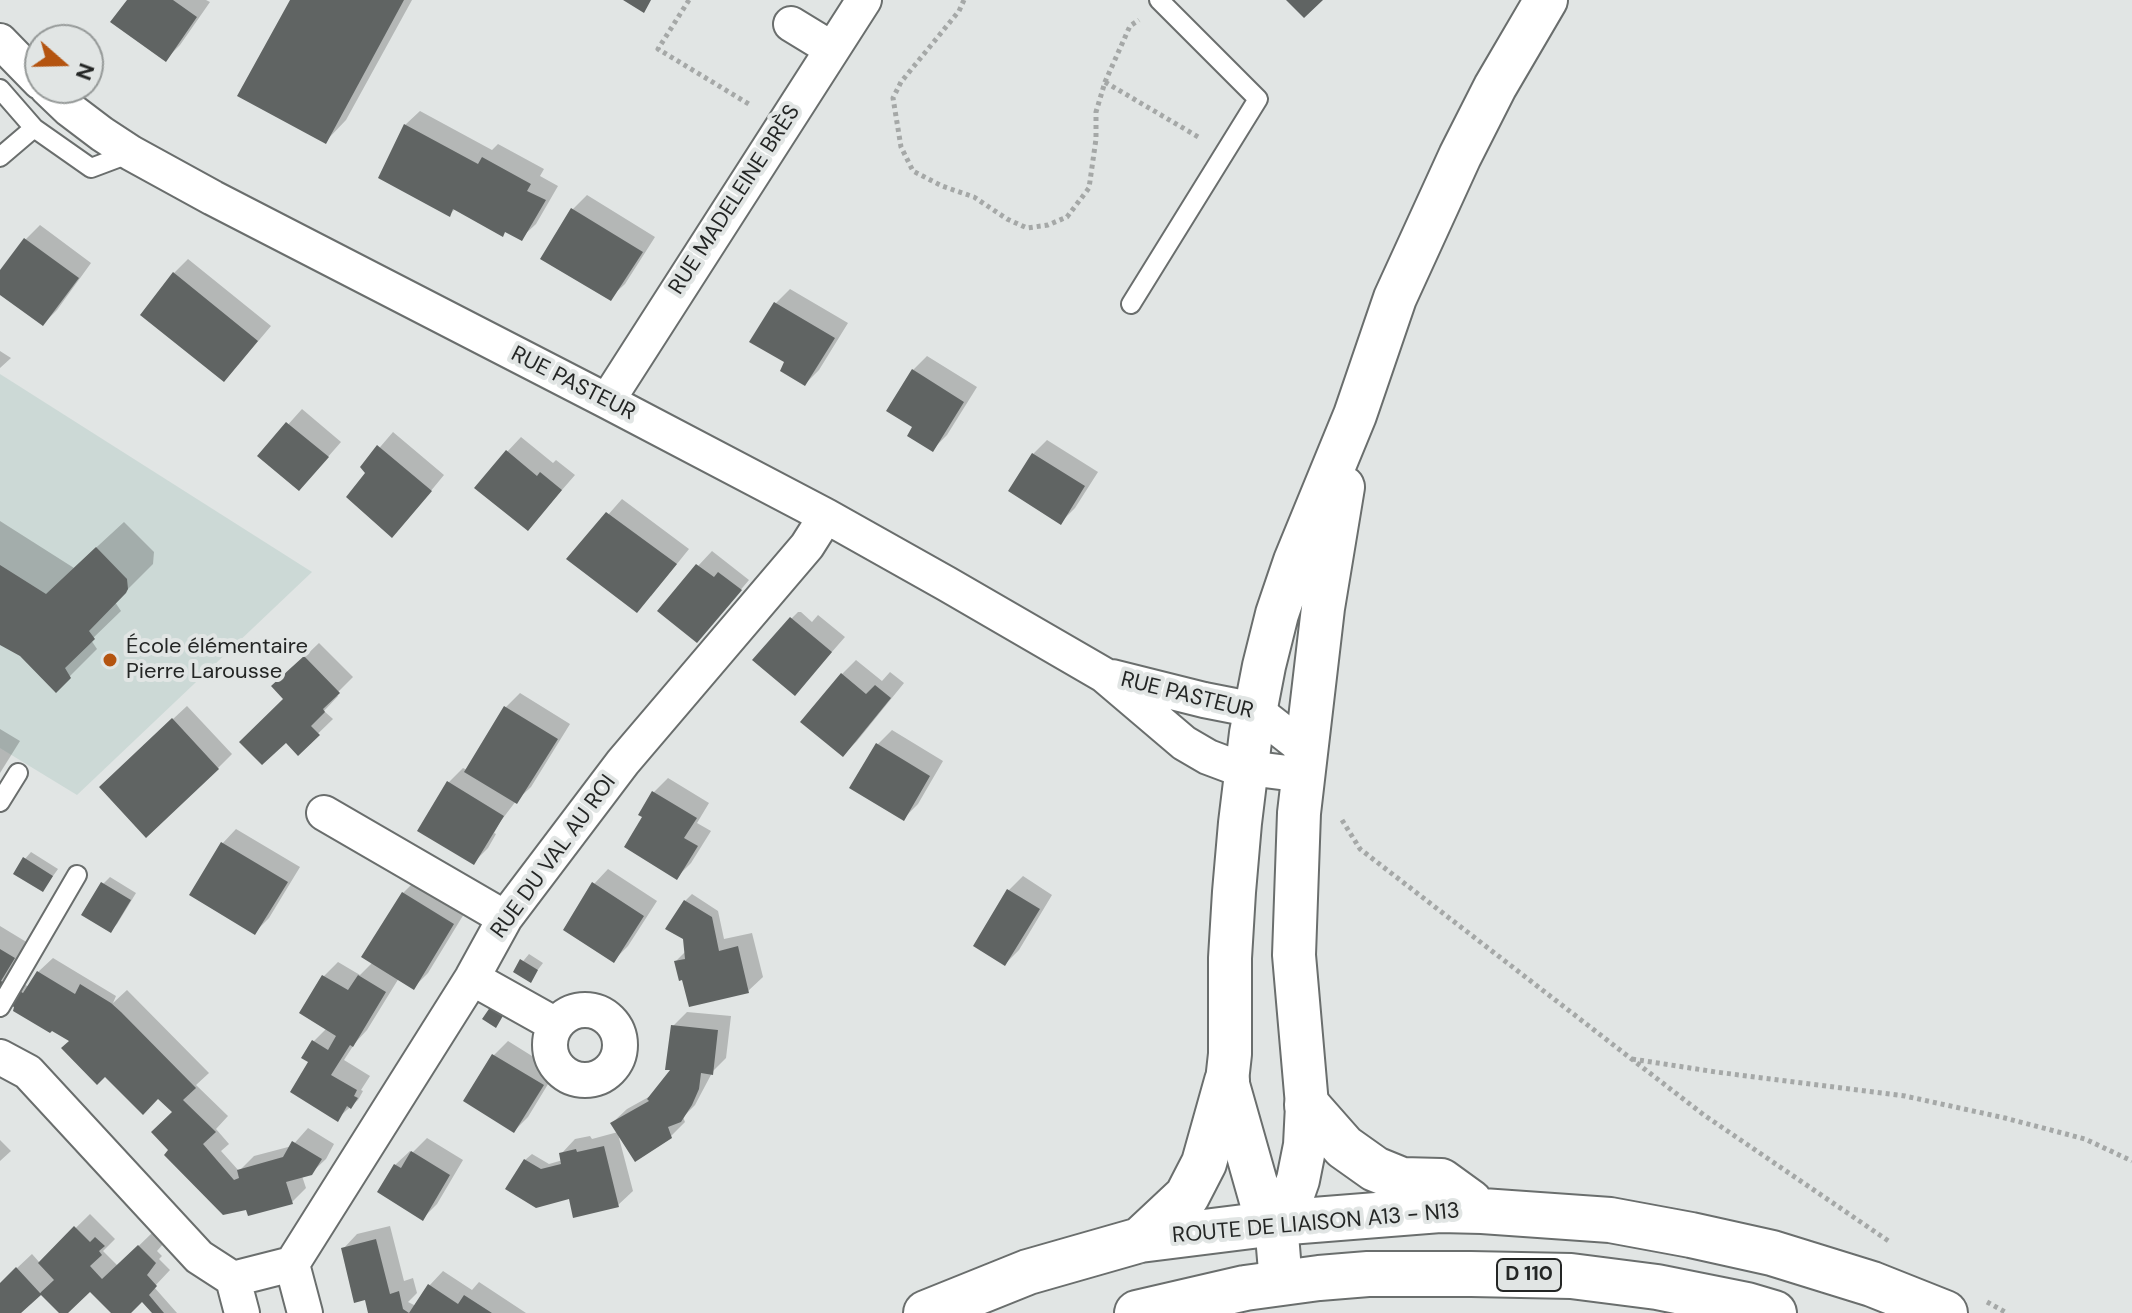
<!DOCTYPE html>
<meta charset="utf-8">
<style>
body{margin:0}
#map{position:relative;width:2132px;height:1313px;overflow:hidden;background:#e1e5e4;font-family:"DM Sans",sans-serif}
canvas{display:block}
.north{position:absolute;left:24px;top:24px;width:80px;height:80px;box-sizing:border-box;background:#e1e5e4;border:2px solid #959998;border-radius:50%;rotate:110deg;font-size:22px;font-weight:700;line-height:32px;text-align:center;color:#242625}
.north::after{content:'';display:block;margin:auto;width:28px;height:36px;background:#b45410;clip-path:polygon(50% 0,100% 100%,50% 72%,0 100%)}
</style>
<div id="map">
<canvas width="2132" height="1313"></canvas>
<div class="north">N</div>
</div>
<script>
const context = document.querySelector('canvas').getContext('2d');
context.lineJoin = 'round';
function fill(path, color) { context.fillStyle = color; context.fill(path, 'evenodd'); }
const toPath = rows => new Path2D(rows.map(r => 'M' + r).join(''));
function trace(path, color, width, dash) { context.strokeStyle = color; context.lineWidth = width; context.lineCap = dash ? 'butt' : 'round'; context.setLineDash(dash || []); context.stroke(path); }
function drawText(font, color, halo, rows, align = 'center') {
  context.font = font + ' "DM Sans",sans-serif'; context.lineWidth = 8; context.setLineDash([]); context.textBaseline = 'middle'; context.strokeStyle = halo; context.fillStyle = color; for (const [text, x, y, turn = 0] of rows) {
    context.save(); context.translate(x, y); context.rotate((+turn || 0) * Math.PI / 180); context.textAlign = isNaN(turn) ? turn : align; if (halo) context.strokeText(text, 0, 0); context.fillText(text, 0, 0); context.restore();
  }
}
fill(toPath([
 [0,374,312,572,77,795,0,748]
]), '#ccd9d6');
fill(toPath([
 [129,0,206,0,210,2,180,45,166,59],
 [292,0,412,0,346,120,325,142],
 [420,111,492,150,498,144,544,169,540,176,558,186,536,224,521,238,456,208,449,215,405,125],
 [587,195,655,237,625,284,610,298,573,209],
 [40,225,91,263,57,310,43,324,0,292,0,274,26,239],
 [188,259,271,326,238,365,174,273],
 [790,289,848,323,819,370,805,384,787,362,776,303],
 [0,351,11,358,0,368],
 [927,356,977,387,947,435,933,449,913,370],
 [302,409,341,442,313,474,260,456],
 [393,432,444,475,406,521,363,467],
 [521,437,553,463,556,460,575,475,528,529,507,452],
 [1047,440,1098,472,1075,508,1061,522,1033,454],
 [622,499,689,549,651,596,569,559],
 [0,521,74,568,124,522,154,552,153,564,115,602,121,611,91,640,97,649,56,690,21,654,0,643],
 [712,551,749,580,697,641,698,566],
 [798,612,801,612,812,622,818,615,845,637,795,694,787,623],
 [319,643,353,677,336,694,338,696,324,711,333,719,298,753,285,699,274,686],
 [856,660,882,681,890,672,904,683,857,741,843,755,842,674],
 [520,693,570,724,531,787,516,801,500,822,494,833,496,834,488,848,474,862,420,830,449,782,463,768,467,770,505,708],
 [187,706,232,754,218,768,115,773],
 [0,729,20,741,0,773],
 [892,730,943,761,918,804,903,819,852,787,878,744],
 [668,778,709,803,697,823,711,831,691,863,677,877,645,816,641,814,654,792],
 [236,829,300,867,269,918,255,932,222,844],
 [31,852,58,869,43,890,25,859],
 [608,869,657,901,628,946,614,960,594,884],
 [1023,876,1052,895,1019,950,1005,964,1009,890],
 [110,877,136,893,117,924,110,931,103,884],
 [417,879,467,909,428,973,414,987,399,978,367,1030,355,1043,344,1060,370,1076,361,1090,363,1091,358,1100,337,1119,311,1061,304,1057,314,1041,327,1028,324,976,338,962,360,975,373,962,403,893],
 [692,894,718,911,724,939,752,933,763,977,748,991,676,961,686,951,685,901],
 [0,926,28,943,8,975,29,987,38,972,53,958,116,996,113,1003,127,990,209,1073,196,1085,228,1116,216,1129,229,1144,221,1151,239,1171,254,1156,292,1146,308,1128,334,1144,326,1159,311,1173,302,1176,306,1188,292,1202,247,1206,171,1150,174,1112,158,1096,72,1040,21,1000,0,997],
 [529,954,543,963,530,980,515,971],
 [687,1012,731,1016,726,1058,713,1071,695,1105,683,1117,685,1122,671,1136,618,1134,633,1191,618,1205,571,1197,525,1160,532,1154,549,1164,563,1160,561,1154,575,1139,590,1136,592,1139,618,1132,612,1123,627,1109,654,1094,674,1068,673,1026],
 [508,1041,556,1071,528,1117,514,1131,494,1055],
 [427,1138,463,1160,437,1204,423,1218,395,1165,410,1151,412,1153],
 [0,1140,11,1151,0,1161],
 [90,1214,115,1239,103,1251,118,1266,153,1232,164,1243,157,1251,162,1256,159,1259,170,1270,154,1287,177,1313,155,1313,142,1299,129,1313,114,1313,90,1289,65,1313,62,1313,41,1292,18,1313,0,1313,0,1284,32,1254,40,1263],
 [390,1226,404,1281,413,1278,417,1293,408,1302,416,1306,429,1286,443,1271,472,1290,479,1282,526,1313,371,1313,367,1297,343,1249,357,1234]
]), '#0003');
fill(toPath([
 [127,0,173,0,197,17,166,62,110,22],
 [290,0,404,0,326,144,237,96],
 [623,0,651,0,644,13],
 [1286,0,1323,0,1304,18],
 [404,124,478,164,482,157,531,184,527,191,546,200,522,241,505,232,503,237,453,209,450,217,378,178],
 [571,208,643,252,611,301,540,259],
 [24,238,79,278,43,326,0,295,0,270],
 [173,272,258,341,224,382,140,315],
 [774,302,835,338,805,386,780,371,784,362,749,342],
 [912,369,964,402,933,452,907,436,912,427,886,411],
 [286,422,329,457,299,491,257,456],
 [377,445,432,491,392,538,346,497,365,473,360,467],
 [506,450,537,476,540,472,562,490,528,531,474,488],
 [1032,453,1085,486,1061,525,1008,491],
 [606,512,677,564,637,613,566,559],
 [96,547,127,579,128,589,126,593,89,631,95,639,65,668,71,678,56,693,20,656,0,645,0,565,46,594],
 [696,564,714,577,718,572,742,590,697,643,657,611],
 [790,617,832,652,795,696,752,660],
 [304,656,340,693,323,709,325,712,311,726,320,735,298,756,286,743,262,765,239,742,283,699,271,686],
 [841,673,866,694,875,685,891,698,843,757,800,722],
 [504,706,558,739,517,804,464,772],
 [172,718,219,769,146,838,99,787],
 [876,743,930,776,904,821,849,788],
 [447,781,504,816,474,865,417,831],
 [652,791,697,818,684,838,698,846,677,880,624,847,642,817,638,815],
 [221,842,288,882,255,935,189,895],
 [23,857,53,876,43,892,13,874],
 [101,882,131,900,111,933,81,915],
 [592,882,644,916,614,963,563,930],
 [1007,889,1040,909,1005,966,973,946],
 [402,892,454,924,414,990,361,957],
 [684,900,712,917,719,951,738,946,749,993,689,1007,682,980,679,981,674,961,685,959,683,939,665,929],
 [0,949,15,958,1,981,23,993,37,971,75,994,80,984,111,1003,121,1012,196,1088,183,1100,216,1132,203,1144,234,1180,239,1178,237,1170,283,1157,292,1141,322,1159,312,1175,286,1182,293,1204,248,1216,246,1210,223,1215,164,1155,168,1150,151,1132,172,1112,158,1099,143,1115,105,1077,97,1085,61,1048,69,1041,52,1031,50,1033,13,1011,14,1007,0,999],
 [520,959,538,970,531,983,513,972],
 [322,975,348,990,358,975,386,992,353,1047,350,1045,331,1075,357,1090,354,1096,358,1098,351,1109,347,1106,338,1122,290,1092,308,1062,301,1058,312,1040,328,1050,336,1036,299,1013],
 [491,1006,504,1014,496,1028,482,1019],
 [671,1025,718,1030,713,1075,701,1073,699,1089,692,1105,681,1122,668,1127,672,1138,635,1162,610,1123,649,1101,647,1099,670,1070,665,1070],
 [492,1054,544,1085,514,1133,463,1101],
 [604,1146,619,1207,573,1218,569,1199,536,1208,505,1189,524,1159,541,1169,561,1164,559,1153,576,1149,577,1152],
 [411,1151,450,1175,423,1221,377,1192,394,1164,401,1168],
 [74,1226,90,1242,95,1237,105,1246,99,1251,102,1255,90,1266,102,1279,138,1245,156,1263,147,1275,157,1286,149,1295,164,1313,152,1313,142,1302,131,1313,111,1313,90,1292,68,1313,59,1313,41,1295,21,1313,0,1313,0,1283,16,1267,40,1293,54,1280,38,1263],
 [376,1239,390,1294,399,1291,403,1309,409,1313,428,1284,458,1304,464,1295,492,1313,368,1313,365,1300,354,1303,341,1248]
]), '#606463');
const service = toPath([
 [0,89,34,128,91,168,131,153],
 [0,157,34,128],
 [1131,304,1258,99,1159,0],
 [0,802,18,773],
 [0,1007,77,875]
]);
const minor = toPath([
 [791,24,832,49],
 [0,41,40,82],
 [47,88,69,109,102,134,131,153,213,198,607,401,826,516,947,584,1104,675,1184,743,1208,757,1232,766,1304,775],
 [607,401,864,0],
 [1112,677,1204,700,1255,710,1306,750],
 [324,813,505,918],
 [472,978,556,1025],
 '550 1045a35 35 0 1 1 70 0a35 35 0 1 1-70 0Z',
 [0,1057,28,1072,199,1257,233,1279],
 [292,1264,472,978,505,918,623,762,807,546,826,516],
 [242,1313,233,1279,292,1264,305,1313]
]);
const tertiary = toPath([
 [1276,1223,1291,1200,1298,1180,1305,1145,1307,1105,1294,955,1299,813,1323,608,1343,487],
 [1281,1283,1276,1223,1261,1201,1227,1081,1230,1054,1230,958,1234,892,1240,823,1251,733,1264,666,1277,614,1295,561,1355,415,1395,298,1460,156,1495,87,1546,0]
]);
const primary = toPath([
 [1307,1105,1344,1147,1375,1169,1402,1180,1441,1181,1470,1202],
 [1140,1240,1187,1196,1204,1163,1227,1081],
 [926,1313,1028,1272,1140,1240,1276,1223,1440,1210,1482,1211,1610,1220,1691,1235,1772,1253,1872,1284,1945,1313],
 [1137,1313,1245,1288,1319,1278,1368,1274,1471,1274,1571,1276,1657,1287,1747,1305,1774,1313]
]);
trace(service, '#6a6e6d', 22);
trace(minor, '#6a6e6d', 38);
trace(tertiary, '#6a6e6d', 46);
trace(primary, '#6a6e6d', 48);
trace(toPath([
 [689,0,658,49,752,106],
 [964,0,959,11,901,82,893,98,901,147,913,171,942,186,974,197,1007,219,1027,228,1048,225,1067,217,1089,188,1096,139,1096,112,1105,82,1130,26,1139,20],
 [1105,82,1200,138],
 [1342,820,1360,849,1704,1115,1890,1242],
 [1632,1059,1716,1072,1905,1096,2005,1118,2085,1139,2132,1161],
 [1987,1302,2007,1313]
]), '#a5a8a7', 5, [4, 4]);
trace(service, '#fff', 18);
trace(minor, '#fff', 34);
trace(tertiary, '#fff', 42);
trace(primary, '#fff', 44);
for (const [x, y, r, color] of [
 [110,660,8,"#b45410"]
]) { const dot = new Path2D(); dot.arc(x, y, r, 0, 2 * Math.PI); context.fillStyle = color; context.fill(dot); trace(dot, '#e1e5e4', 3); }
for (const [x, y, w] of [
 [1529,1275,64]
]) { const box = new Path2D(); box.roundRect(x - w / 2, y - 16, w, 32, 6); context.fillStyle = '#e1e5e4'; context.fill(box); trace(box, '#242625', 2); }
drawText('bold 20px', '#242625', null, [
 ["D 110",1529,1275]
]);
drawText('22px', '#242625', '#e1e5e4', [
 ["RUE MADELEINE BRÈS",735,200,-57],
 ["RUE PASTEUR",573,384,27],
 ["RUE PASTEUR",1187,696,14],
 ["RUE DU VAL AU ROI",554,857,-54],
 ["ROUTE DE LIAISON A13 - N13",1316,1224,-5]
]);
drawText('22px', '#242625', '#e1e5e4', [
 ["École élémentaire",126,647],
 ["Pierre Larousse",126,672]
], 'left');
</script>
